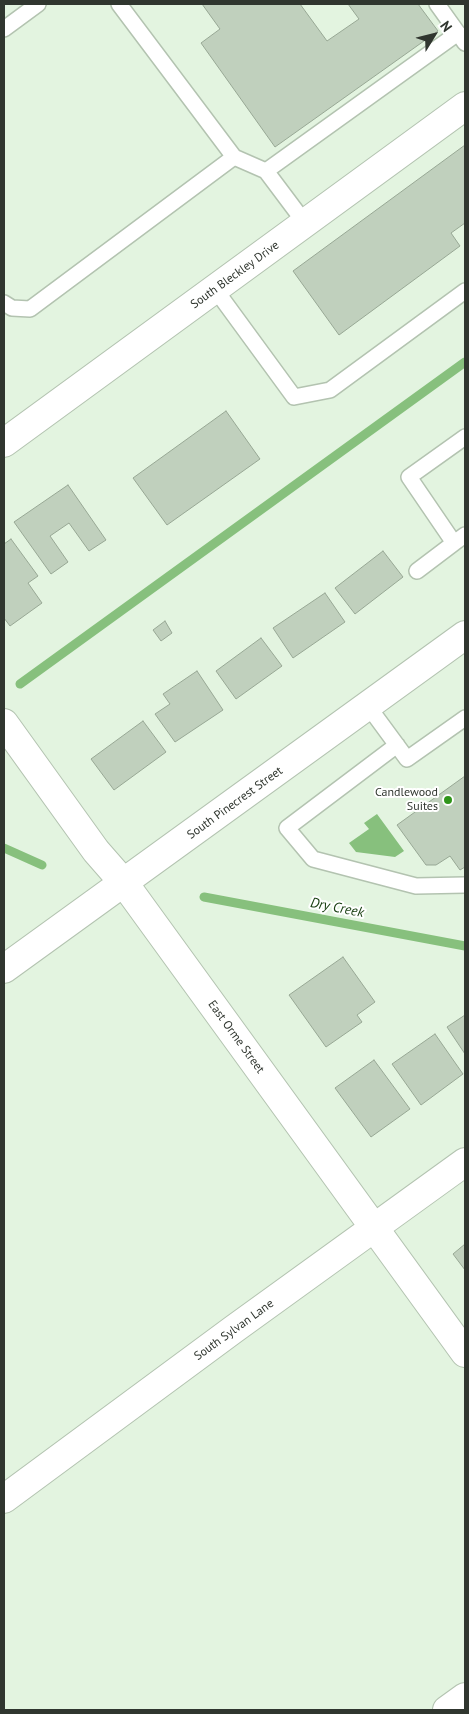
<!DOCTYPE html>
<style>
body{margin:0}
#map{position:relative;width:469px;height:1714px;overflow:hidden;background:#e3f4e0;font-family:"PT Sans",sans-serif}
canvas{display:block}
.frame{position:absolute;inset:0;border:5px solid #30362f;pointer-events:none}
.north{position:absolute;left:409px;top:10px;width:50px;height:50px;-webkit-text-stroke:4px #fff;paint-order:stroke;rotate:54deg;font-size:14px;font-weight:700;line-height:20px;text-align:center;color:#30362f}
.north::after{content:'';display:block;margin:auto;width:18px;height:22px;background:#30362f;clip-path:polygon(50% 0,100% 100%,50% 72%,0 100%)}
</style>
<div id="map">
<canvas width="469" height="1714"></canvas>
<div class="frame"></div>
<div class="north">N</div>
</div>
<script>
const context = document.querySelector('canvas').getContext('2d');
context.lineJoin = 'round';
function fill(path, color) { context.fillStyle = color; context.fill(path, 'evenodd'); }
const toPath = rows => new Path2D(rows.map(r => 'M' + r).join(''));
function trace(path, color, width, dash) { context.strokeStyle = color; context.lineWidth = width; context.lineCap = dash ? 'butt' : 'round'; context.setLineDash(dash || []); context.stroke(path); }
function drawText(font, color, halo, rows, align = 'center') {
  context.font = font + ' "PT Sans",sans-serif'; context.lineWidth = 4; context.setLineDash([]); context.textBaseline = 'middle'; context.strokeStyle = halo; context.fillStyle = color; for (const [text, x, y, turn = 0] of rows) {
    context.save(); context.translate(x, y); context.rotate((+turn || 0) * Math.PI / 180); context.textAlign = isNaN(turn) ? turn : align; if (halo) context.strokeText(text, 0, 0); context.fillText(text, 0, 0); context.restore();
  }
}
fill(toPath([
 [377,814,404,851,395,857,356,852,349,843,369,829,364,823]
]), '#87c07d');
trace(toPath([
 [20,684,465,362],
 [4,848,42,865],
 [204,897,465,946]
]), '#87c07d', 9);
const building = toPath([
 [202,4,300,4,327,41,359,19,348,4,418,4,438,31,275,147,201,43,220,29,202,4],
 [465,145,465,223,451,233,460,246,339,335,293,271,465,145],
 [226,411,260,459,167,525,133,478,226,411],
 [68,485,106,540,89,551,69,523,50,536,68,562,51,574,14,522,68,485],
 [11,539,38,576,28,583,42,603,10,626,4,618,4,544,11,539],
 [383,551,403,577,355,614,335,588,383,551],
 [325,593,345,622,293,658,273,628,325,593],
 [165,621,172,633,161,641,153,630,165,621],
 [261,638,282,666,236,699,216,671,261,638],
 [197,671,223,710,175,742,155,714,170,704,163,694,197,671],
 [143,721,166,752,114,790,91,759,143,721],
 [465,776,465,867,460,870,450,856,436,865,426,865,397,825,465,776],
 [343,957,375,1002,357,1015,362,1022,326,1047,289,995,343,957],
 [465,1015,465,1054,447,1027,465,1015],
 [435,1034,463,1074,421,1105,392,1064,435,1034],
 [374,1060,410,1109,371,1137,335,1088,374,1060],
 [465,1244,465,1270,453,1254,465,1244]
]);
fill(building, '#c0d0bd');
trace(building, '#97a794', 1);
const lane = toPath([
 [437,4,465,43],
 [4,29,38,4],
 [234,157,266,171],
 [305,223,266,171,458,33],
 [215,289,294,397,330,390,465,291],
 [4,303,12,308,30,309,234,157,119,4],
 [465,437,409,477,454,543,465,535],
 [417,571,454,543],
 [368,706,407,759,465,718],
 [397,745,287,828,313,859,416,886,465,885]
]);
const street = toPath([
 [4,443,465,106],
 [4,723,96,851,124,883,465,1353],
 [4,969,465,635],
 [4,1499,234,1329,465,1162],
 [447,1710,465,1697]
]);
trace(lane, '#b3c3b0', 18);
trace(street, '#b3c3b0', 30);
trace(lane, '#fff', 15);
trace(street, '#fff', 28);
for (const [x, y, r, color] of [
 [448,800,5,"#30951b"]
]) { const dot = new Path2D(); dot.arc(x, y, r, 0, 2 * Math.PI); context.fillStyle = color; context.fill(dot); trace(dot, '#fff', 2); }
drawText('12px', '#30362f', '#fff', [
 ["South Bleckley Drive",235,275,-36],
 ["South Pinecrest Street",235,803,-36],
 ["East Orme Street",236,1037,54],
 ["South Sylvan Lane",234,1330,-36]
]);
drawText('12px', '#30362f', '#fff', [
 ["Candlewood",438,793],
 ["Suites",438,807]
], 'right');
drawText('italic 14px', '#1a4013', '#fff', [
 ["Dry Creek",337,908,11]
]);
</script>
